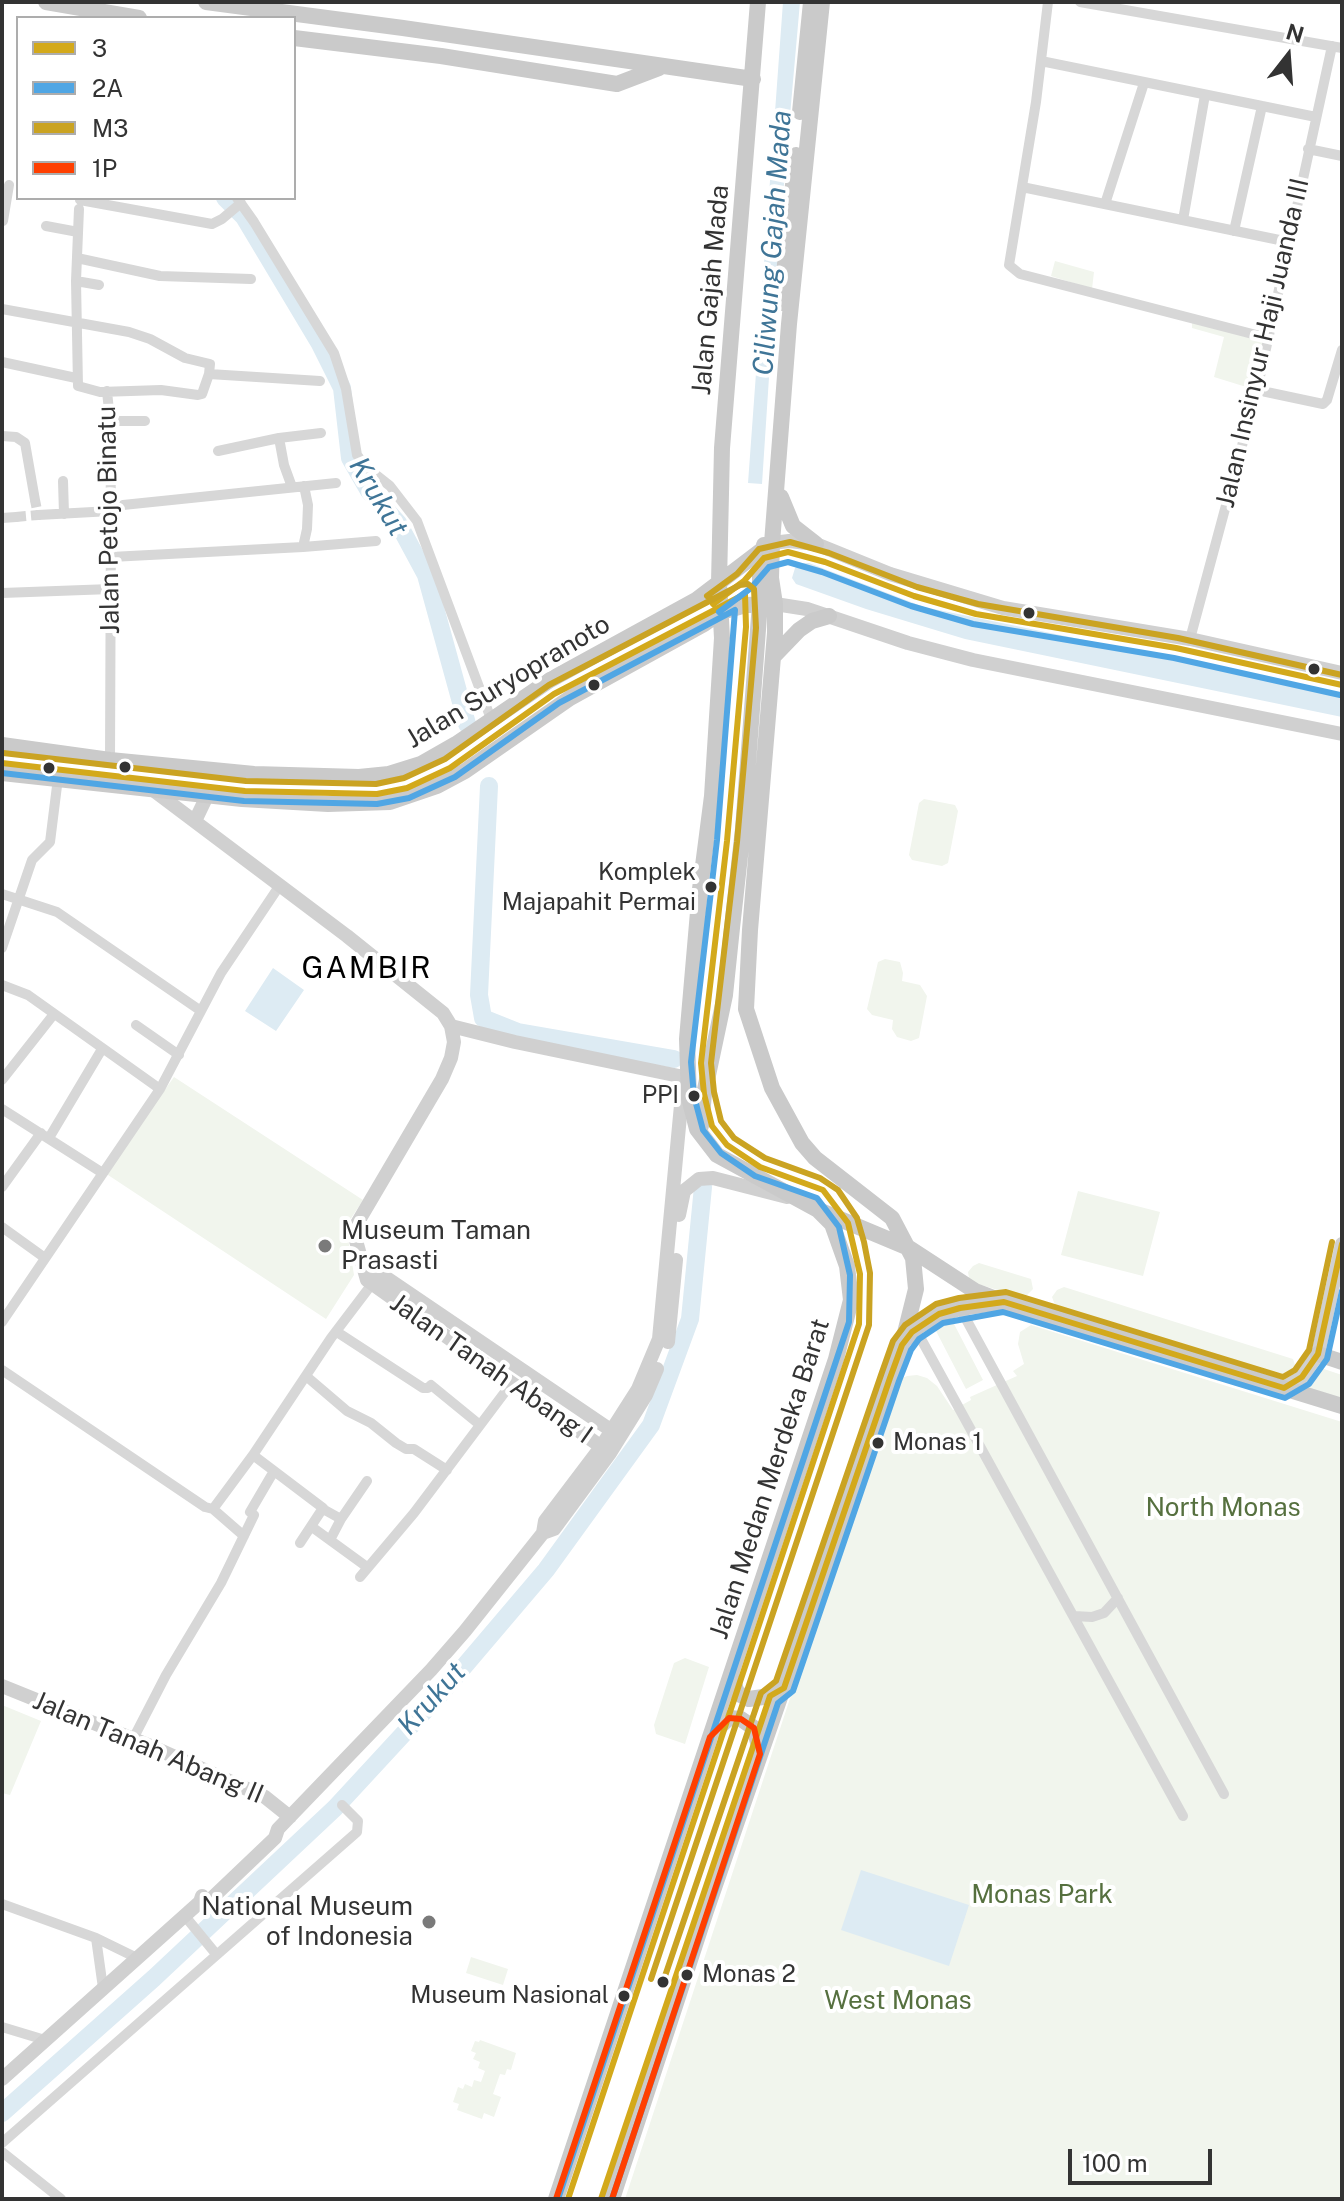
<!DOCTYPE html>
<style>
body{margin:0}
#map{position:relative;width:1344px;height:2201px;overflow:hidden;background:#fff;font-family:"Public Sans",sans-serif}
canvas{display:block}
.frame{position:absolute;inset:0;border:4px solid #333;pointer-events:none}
.legend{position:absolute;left:16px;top:16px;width:280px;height:184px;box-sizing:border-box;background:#fff;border:2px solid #adadad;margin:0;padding:10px 14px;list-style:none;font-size:24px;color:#333}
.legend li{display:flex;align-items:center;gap:16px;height:40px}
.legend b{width:40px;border:2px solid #adadad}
.north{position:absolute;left:1248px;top:16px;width:80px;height:80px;-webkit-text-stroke:6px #fff;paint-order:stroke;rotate:17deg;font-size:22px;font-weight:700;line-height:32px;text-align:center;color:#333}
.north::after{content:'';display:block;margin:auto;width:28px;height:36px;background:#333;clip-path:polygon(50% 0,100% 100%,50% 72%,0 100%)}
.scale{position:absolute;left:1068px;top:2149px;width:144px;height:36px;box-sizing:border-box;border:4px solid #333;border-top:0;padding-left:10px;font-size:24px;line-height:28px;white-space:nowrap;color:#333;-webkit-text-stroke:6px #fff;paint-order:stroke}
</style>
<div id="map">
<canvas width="1344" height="2201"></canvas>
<div class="frame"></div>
<ul class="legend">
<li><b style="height:10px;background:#d3a91b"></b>3</li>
<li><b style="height:10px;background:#50a6e4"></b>2A</li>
<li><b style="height:10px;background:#caa322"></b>M3</li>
<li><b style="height:10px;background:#ff3f00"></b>1P</li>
</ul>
<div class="north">N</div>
<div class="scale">100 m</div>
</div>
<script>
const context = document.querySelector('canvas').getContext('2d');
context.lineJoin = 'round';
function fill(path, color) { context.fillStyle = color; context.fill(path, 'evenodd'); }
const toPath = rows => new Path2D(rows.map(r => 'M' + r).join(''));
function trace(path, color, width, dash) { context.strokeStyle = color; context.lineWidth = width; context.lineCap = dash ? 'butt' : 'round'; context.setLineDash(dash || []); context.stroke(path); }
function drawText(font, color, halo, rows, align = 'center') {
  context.font = font + ' "Public Sans",sans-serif'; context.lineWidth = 8; context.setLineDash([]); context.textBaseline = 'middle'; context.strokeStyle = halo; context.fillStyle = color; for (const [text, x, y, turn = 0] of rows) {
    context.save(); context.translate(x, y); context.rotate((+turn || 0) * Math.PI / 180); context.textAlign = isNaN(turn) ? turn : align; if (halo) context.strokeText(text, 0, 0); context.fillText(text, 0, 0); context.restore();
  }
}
fill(toPath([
 [1055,261,1094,272,1092,289,1051,276],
 [1192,319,1268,340,1256,390,1214,377,1224,337,1192,328],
 [924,799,955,805,958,811,948,863,942,866,912,860,909,855,919,803],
 [885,959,900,962,903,973,902,981,920,985,927,996,919,1038,911,1041,897,1037,892,1029,893,1020,872,1015,867,1009,878,962],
 [174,1077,363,1200,346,1226,354,1275,326,1319,105,1173],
 [1078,1191,1160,1212,1143,1276,1061,1255],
 [979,1263,1031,1279,1033,1289,1024,1298,978,1284,969,1278,968,1272,973,1266],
 [1064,1287,1293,1359,1295,1365,1288,1375,1278,1379,1065,1312,1055,1305,1052,1297,1057,1290],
 [948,1318,953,1322,983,1380,966,1389,936,1331,935,1325],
 [1031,1325,1342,1422,1342,2199,625,2199,892,1389,898,1380,907,1376,917,1375,927,1378,937,1386,953,1410,971,1400,970,1397,1017,1376,1013,1371,1024,1364,1018,1344,1020,1332],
 [1321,1368,1342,1375,1342,1400,1302,1387],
 [685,1658,709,1667,685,1744,656,1734,654,1725,674,1663],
 [2,1705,41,1721,10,1795,2,1793],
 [471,1957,508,1969,503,1985,466,1973],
 [480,2040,516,2053,511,2070,507,2069,505,2075,500,2074,493,2094,501,2097,494,2117,484,2113,482,2119,457,2110,459,2104,453,2102,458,2087,463,2089,465,2084,472,2087,474,2080,481,2082,485,2071,478,2068,480,2062,473,2059,476,2053,471,2051,475,2041,479,2042]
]), '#f1f5ed');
fill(toPath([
 [783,2,800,2,775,286,762,484,748,483],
 [800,563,809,563,924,607,1342,693,1342,717,965,639,866,609,796,584,792,578,795,568],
 [273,968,304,990,276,1031,245,1011],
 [861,1870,969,1905,949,1966,841,1930]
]), '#ddebf3');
trace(toPath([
 [225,198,244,217,320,344,342,388,350,458,369,491,398,523,426,575,467,724],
 [489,786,479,995,483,1018,518,1032,674,1059],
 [2,2113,154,1978,335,1808,444,1690,546,1570,651,1425,690,1319,703,1187]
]), '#ddebf3', 18);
trace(toPath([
 [16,517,38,515,35,500]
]), '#d6d6d6', 10, [10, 5]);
trace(toPath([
 [1048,2,1036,102,1009,265,1020,274,1268,338],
 [1080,2,1342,48],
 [1041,61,1316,117],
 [1308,149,1342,156],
 [1022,187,1289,242],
 [237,198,254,222,334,353,346,389,357,455,366,467,390,486,417,521,491,719],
 [80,200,212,224,222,219,241,203],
 [1105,204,1144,83],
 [79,209,76,281,78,386,100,392,161,390,198,395,202,394,209,374],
 [1183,220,1205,95],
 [3,221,9,185],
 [46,226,78,232],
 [1234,231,1262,106],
 [77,258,160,276,251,279],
 [76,281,99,285],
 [2,309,129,332,150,339,185,358,210,364,209,374,320,381],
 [2,362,76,378],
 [1257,390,1323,404,1327,400,1342,350],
 [107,391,110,421,111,511,110,760],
 [110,421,145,421],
 [2,436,16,437,25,443,35,500],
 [279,438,284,465,292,487],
 [218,451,279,438,321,433],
 [63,481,64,514],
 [38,515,111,511,123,505,336,483],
 [2,518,16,517],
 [303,547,376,541],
 [111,557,303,547,307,529,308,505,304,486],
 [2,593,111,589],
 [1190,639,1257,390,1332,46],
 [2,894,57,912,201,1011],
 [2,948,32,860,50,842,58,778],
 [2,985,28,995,160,1089],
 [136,1025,179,1055],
 [2,1080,54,1014],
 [2,1109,101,1172],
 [49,1138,102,1049],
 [2,1187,41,1133],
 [2,1227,45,1258],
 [960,1308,1224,1794],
 [2,1322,160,1089,221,973,280,885],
 [915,1328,1183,1816],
 [337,1332,423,1388,428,1388,431,1385,480,1425],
 [2,1370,205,1507,213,1509,253,1455,331,1338,375,1280],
 [306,1376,347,1411,371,1423,396,1443,406,1449,414,1449,447,1470],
 [253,1455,323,1508,300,1543],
 [213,1509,244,1536],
 [323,1509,341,1519,367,1481],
 [312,1527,367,1567],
 [330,1540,341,1519],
 [360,1577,414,1513,511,1384],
 [1074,1616,1092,1617,1104,1613,1118,1598],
 [133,1739,166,1675,221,1583,254,1515,250,1512,274,1471],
 [2,1904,96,1938,137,1958],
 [184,1915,216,1954],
 [96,1938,103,1988],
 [2,2027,45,2040],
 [2,2143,357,1832,358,1821,342,1805],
 [2,2152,61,2199]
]), '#d7d7d7', 10);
trace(toPath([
 [772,543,789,541,816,544,890,574,1003,608,1190,639,1342,673],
 [775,604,807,609,908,643,973,660,1342,734],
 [153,790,347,936,443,1013,451,1026,454,1042,451,1058,442,1079,355,1227,355,1237,367,1280,610,1453],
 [195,821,207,796],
 [451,1026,515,1042,684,1077],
 [679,1215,684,1191,699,1179,713,1178,787,1197],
 [363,1262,618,1435],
 [668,1342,676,1260],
 [1284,1388,1302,1377,1318,1354,1342,1244],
 [543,1533,554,1529,610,1453,646,1395,657,1369],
 [2,1686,148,1745,265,1797,290,1817],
 [200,1902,211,1899,275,1838,278,1829,431,1670,465,1631,543,1533,545,1521,601,1447,638,1389,659,1339,683,1084],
 [2,2079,200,1902,202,1896]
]), '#d0d0d0', 14);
trace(toPath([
 [46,2,139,18],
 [206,2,403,28,753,79],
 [294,38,441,56,617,84,659,68],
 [800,112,811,2],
 [781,303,796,155],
 [781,497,793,526,816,544],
 [773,657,799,630,812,621,829,616],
 [2,745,110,760,254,774,359,777,389,774,421,764,456,744,550,680,696,600,767,546],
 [2,773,242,799,328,804,390,802,437,786,465,771,570,698,704,624,721,612,746,605,769,604],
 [701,1126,704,1094,725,995,732,928,743,829,760,603,760,560,764,545],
 [823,1212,909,1248,975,1291,1004,1302,1342,1406],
 [905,1340,915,1328,939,1314,960,1308,1003,1302],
 [1318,1354,1342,1362],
 [731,1674,737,1693,749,1699,770,1696,784,1688],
 [714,1732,729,1718,741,1719,754,1728,760,1750],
 [556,2199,836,1359,851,1300,847,1266,832,1224,818,1210,717,1155,697,1129,689,1098,687,1039,700,889,712,796,722,638,719,583,722,448,758,2],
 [612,2199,706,1911,902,1345,916,1289,913,1258,892,1218,815,1158,802,1143,772,1088,746,1009,750,930,775,633,775,604,771,578,772,543,789,324,822,2]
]), '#cacaca', 16);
trace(toPath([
 [713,604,744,581,764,558,788,552,825,562,914,596,976,614,1176,648,1342,685],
 [2,763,245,791,377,794,407,788,450,768,554,694,745,594,746,627,727,841,701,1063,704,1094,712,1126,727,1145,760,1167,823,1190,848,1223,860,1274,859,1324,568,2199],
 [601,2199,770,1696,784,1688,890,1378,902,1345,912,1332,939,1314,960,1308,1004,1302,1284,1388,1302,1377,1318,1354,1342,1244]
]), '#d3a91b', 6);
trace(toPath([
 [719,612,751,588,769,567,788,562,822,572,911,606,973,624,1174,658,1340,695],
 [2,773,244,801,377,804,409,798,455,777,559,703,735,610,717,840,691,1062,694,1096,703,1130,721,1153,755,1176,817,1198,839,1227,850,1275,849,1322,559,2196],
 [612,2199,778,1703,793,1691,899,1381,911,1350,919,1339,943,1323,1003,1312,1285,1398,1309,1384,1327,1359,1342,1291]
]), '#50a6e4', 6);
trace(toPath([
 [707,596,737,574,759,549,790,542,829,553,917,587,978,604,1178,638,1342,675],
 [3,753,246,781,376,784,404,778,445,759,549,685,740,585,748,584,754,589,756,628,737,842,711,1063,714,1092,721,1121,734,1138,765,1158,820,1178,838,1190,857,1218,864,1242,870,1273,869,1325,651,1979],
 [663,1982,761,1693,776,1681,881,1375,893,1341,905,1325,936,1304,959,1298,1006,1292,1283,1377,1295,1370,1309,1350,1332,1242]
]), '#caa322', 6);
trace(toPath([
 [556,2199,710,1737,729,1718,741,1719,754,1728,760,1754,612,2199]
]), '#ff3f00', 6);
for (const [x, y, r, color] of [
 [1029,613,7,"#333"],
 [1314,669,7,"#333"],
 [594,685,7,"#333"],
 [125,767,7,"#333"],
 [49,768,7,"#333"],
 [711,887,7,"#333"],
 [694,1096,7,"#333"],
 [325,1246,8,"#7a7a7a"],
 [878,1443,7,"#333"],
 [429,1922,8,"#7a7a7a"],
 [687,1975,7,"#333"],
 [663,1982,7,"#333"],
 [624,1996,7,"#333"]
]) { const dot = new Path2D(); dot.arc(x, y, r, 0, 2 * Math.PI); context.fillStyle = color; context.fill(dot); trace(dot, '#fff', 3); }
drawText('24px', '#333', '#fff', [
 ["Komplek",696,873],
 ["Majapahit Permai",696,903],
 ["PPI",679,1096],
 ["Monas 1",893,1443,"left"],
 ["Monas 2",702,1975,"left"],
 ["Museum Nasional",609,1996]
], 'right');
drawText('26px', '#333', '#fff', [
 ["Jalan Gajah Mada",711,290,-85],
 ["Jalan Insinyur Haji Juanda III",1263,343,-77],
 ["Jalan Petojo Binatu",109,520,-91],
 ["Jalan Suryopranoto",508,682,-31],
 ["Jalan Tanah Abang I",491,1369,35],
 ["Jalan Medan Merdeka Barat",770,1479,-72],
 ["Jalan Tanah Abang II",148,1748,23]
]);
drawText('26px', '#333', '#fff', [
 ["Museum Taman",341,1231],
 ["Prasasti",341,1261],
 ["National Museum",413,1907,"right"],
 ["of Indonesia",413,1937,"right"]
], 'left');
drawText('26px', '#56703f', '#fff', [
 ["North Monas",1223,1508],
 ["Monas Park",1042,1895],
 ["West Monas",898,2001]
]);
drawText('italic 28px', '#3f7597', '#fff', [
 ["Ciliwung Gajah Mada",773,243,-86],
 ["Krukut",378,497,59],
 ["Krukut",432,1699,-48]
]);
context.letterSpacing = '2px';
drawText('30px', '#000', '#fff', [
 ["GAMBIR",367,969]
]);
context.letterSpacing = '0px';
</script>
